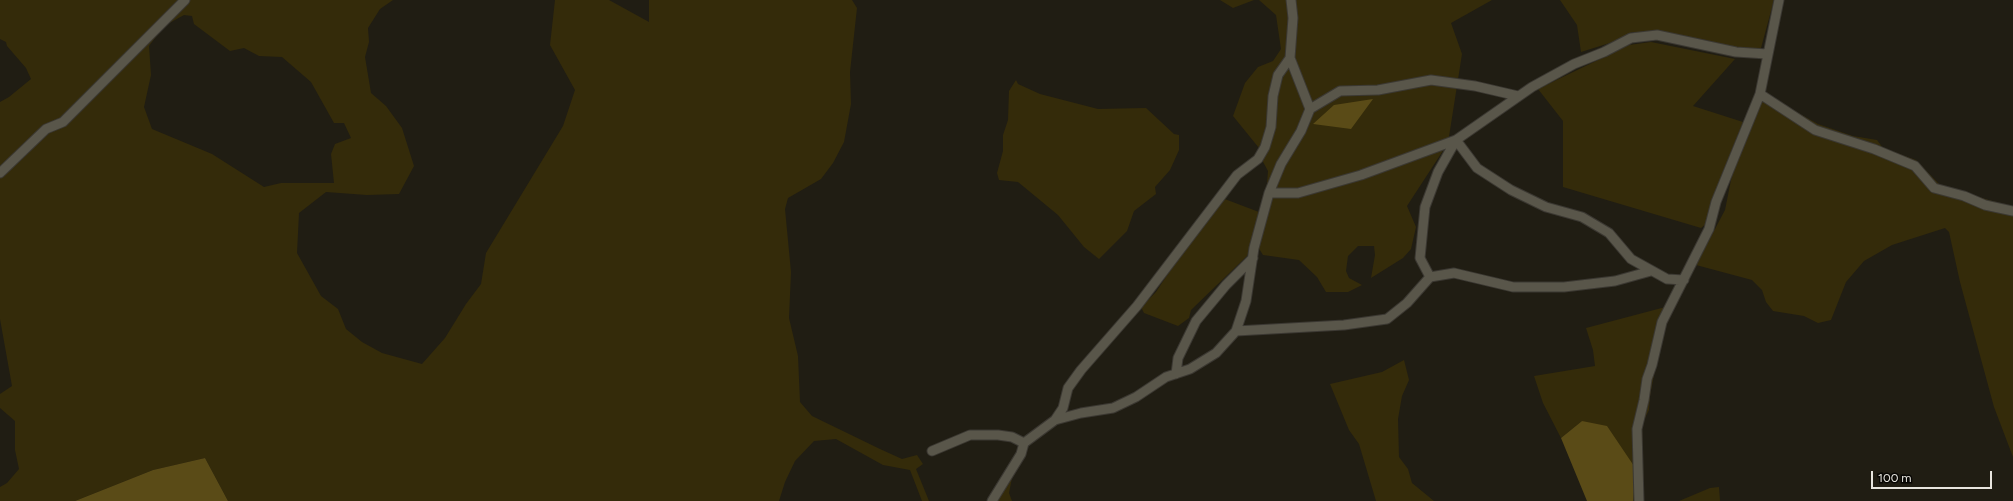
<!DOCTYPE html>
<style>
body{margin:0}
#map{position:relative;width:2013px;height:501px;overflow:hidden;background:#201d13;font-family:Figtree,sans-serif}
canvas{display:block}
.scale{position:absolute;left:1871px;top:471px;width:121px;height:18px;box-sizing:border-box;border:2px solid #e7e5de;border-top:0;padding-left:5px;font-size:12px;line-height:14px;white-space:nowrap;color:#e7e5de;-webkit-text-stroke:3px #080704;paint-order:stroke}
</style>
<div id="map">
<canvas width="2013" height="501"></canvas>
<div class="scale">100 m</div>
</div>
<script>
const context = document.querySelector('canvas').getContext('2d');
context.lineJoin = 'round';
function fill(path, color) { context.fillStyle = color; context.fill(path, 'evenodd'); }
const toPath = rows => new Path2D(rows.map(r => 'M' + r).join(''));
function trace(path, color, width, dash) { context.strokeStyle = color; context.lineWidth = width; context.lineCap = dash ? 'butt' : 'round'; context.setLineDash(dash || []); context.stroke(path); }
fill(toPath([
 [0,0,393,0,380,9,368,28,369,42,365,57,371,93,386,106,402,128,414,166,399,194,367,195,326,192,299,213,297,253,321,296,338,309,346,329,362,342,382,353,422,364,445,338,466,304,481,284,486,253,563,126,575,90,550,45,555,0,609,0,649,22,649,0,852,0,857,8,850,72,851,104,844,142,833,163,821,179,788,198,785,209,791,272,789,318,798,356,800,402,812,416,880,449,902,459,917,455,923,464,916,469,929,501,922,501,910,470,883,465,836,439,814,441,795,461,785,482,779,501,228,501,205,458,153,470,75,501,0,501,0,487,7,483,19,469,15,450,15,421,0,408,0,394,12,386,0,319,0,102,9,97,31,79,26,68,7,46,6,42,0,39],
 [184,15,192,16,194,24,230,51,244,48,259,56,282,57,311,82,334,123,344,123,351,138,335,144,331,154,334,183,281,183,264,187,212,154,152,129,144,107,151,75,149,46,164,26],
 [1220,0,1254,0,1233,8],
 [1259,0,1492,0,1451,23,1462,54,1448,143,1407,206,1416,227,1411,249,1403,258,1371,278,1375,255,1374,246,1358,246,1348,256,1346,271,1349,278,1362,285,1348,292,1326,292,1317,277,1299,260,1263,255,1258,247,1252,245,1247,256,1191,310,1189,318,1178,326,1144,313,1141,307,1156,292,1190,240,1222,198,1259,212,1267,184,1268,171,1262,160,1256,156,1259,148,1233,116,1245,83,1258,67,1273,61,1281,49,1276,15],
 [1560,0,1774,0,1761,48,1734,49,1706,40,1659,32,1632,32,1616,41,1581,52,1577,25],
 [1651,42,1735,59,1693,106,1743,122,1712,200,1706,224,1701,228,1563,187,1563,121,1538,89,1629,45],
 [1016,80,1018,84,1040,94,1098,109,1146,108,1174,134,1179,135,1179,150,1170,170,1155,187,1156,194,1134,211,1127,231,1099,259,1084,247,1058,215,1018,182,999,180,997,173,1003,151,1003,135,1008,120,1009,91],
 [1764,91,1777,101,1818,124,1853,136,1877,140,1883,148,1916,160,1941,186,2013,207,2013,457,1994,407,1960,282,1949,232,1945,228,1892,245,1864,261,1846,282,1831,320,1818,323,1804,316,1773,311,1766,302,1762,290,1752,280,1696,265,1725,210,1733,170],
 [1673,305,1660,344,1650,396,1649,410,1642,424,1644,501,1633,501,1632,494,1582,421,1561,438,1543,403,1534,376,1595,366,1593,350,1586,328],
 [1404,360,1409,380,1402,396,1398,419,1399,457,1408,469,1412,483,1434,501,1376,501,1359,444,1349,430,1330,384,1382,372],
 [1006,474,1012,478,1009,493,1012,501,990,501],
 [1719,487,1720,501,1679,501,1710,488]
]), '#342b0a');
fill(toPath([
 [1373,99,1351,129,1313,124,1334,105],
 [1582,421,1607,426,1636,469,1633,501,1587,501,1561,438],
 [205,458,228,501,75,501,153,470]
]), '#5a4b17');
const street = toPath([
 [1760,94,1815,130,1874,149,1915,166,1934,188,1964,196,1985,205,2013,211],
 [1310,109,1340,91,1378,90,1431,80,1475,86,1518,96],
 [0,173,46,129,63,122,185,0],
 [1269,193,1298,193,1361,175,1456,140,1532,87,1574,64,1604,52,1631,38,1657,35,1736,52,1767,54],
 [1430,277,1420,258,1425,207,1438,172,1456,140,1477,168,1511,190,1546,207,1582,217,1609,233,1631,259,1667,279,1684,280],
 [1236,331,1344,325,1387,319,1407,303,1430,277,1454,273,1513,287,1564,287,1615,281,1651,271],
 [1176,374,1178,358,1196,321,1226,285,1253,258],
 [1055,420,1081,413,1113,408,1136,397,1166,377,1190,369,1216,353,1236,331,1246,301,1254,248,1269,193,1281,164,1301,131,1310,109,1290,58],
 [932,451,970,435,998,435,1012,437,1024,443],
 [992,501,1021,454,1024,443,1055,420,1063,408,1068,388,1081,370,1137,306,1237,175,1258,159,1265,147,1271,127,1273,96,1278,75,1290,58,1293,18,1291,0],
 [1639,501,1637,429,1644,400,1647,379,1652,365,1662,322,1709,229,1716,202,1760,94,1779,0]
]);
trace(street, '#3b3832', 11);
trace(street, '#59564a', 9);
</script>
